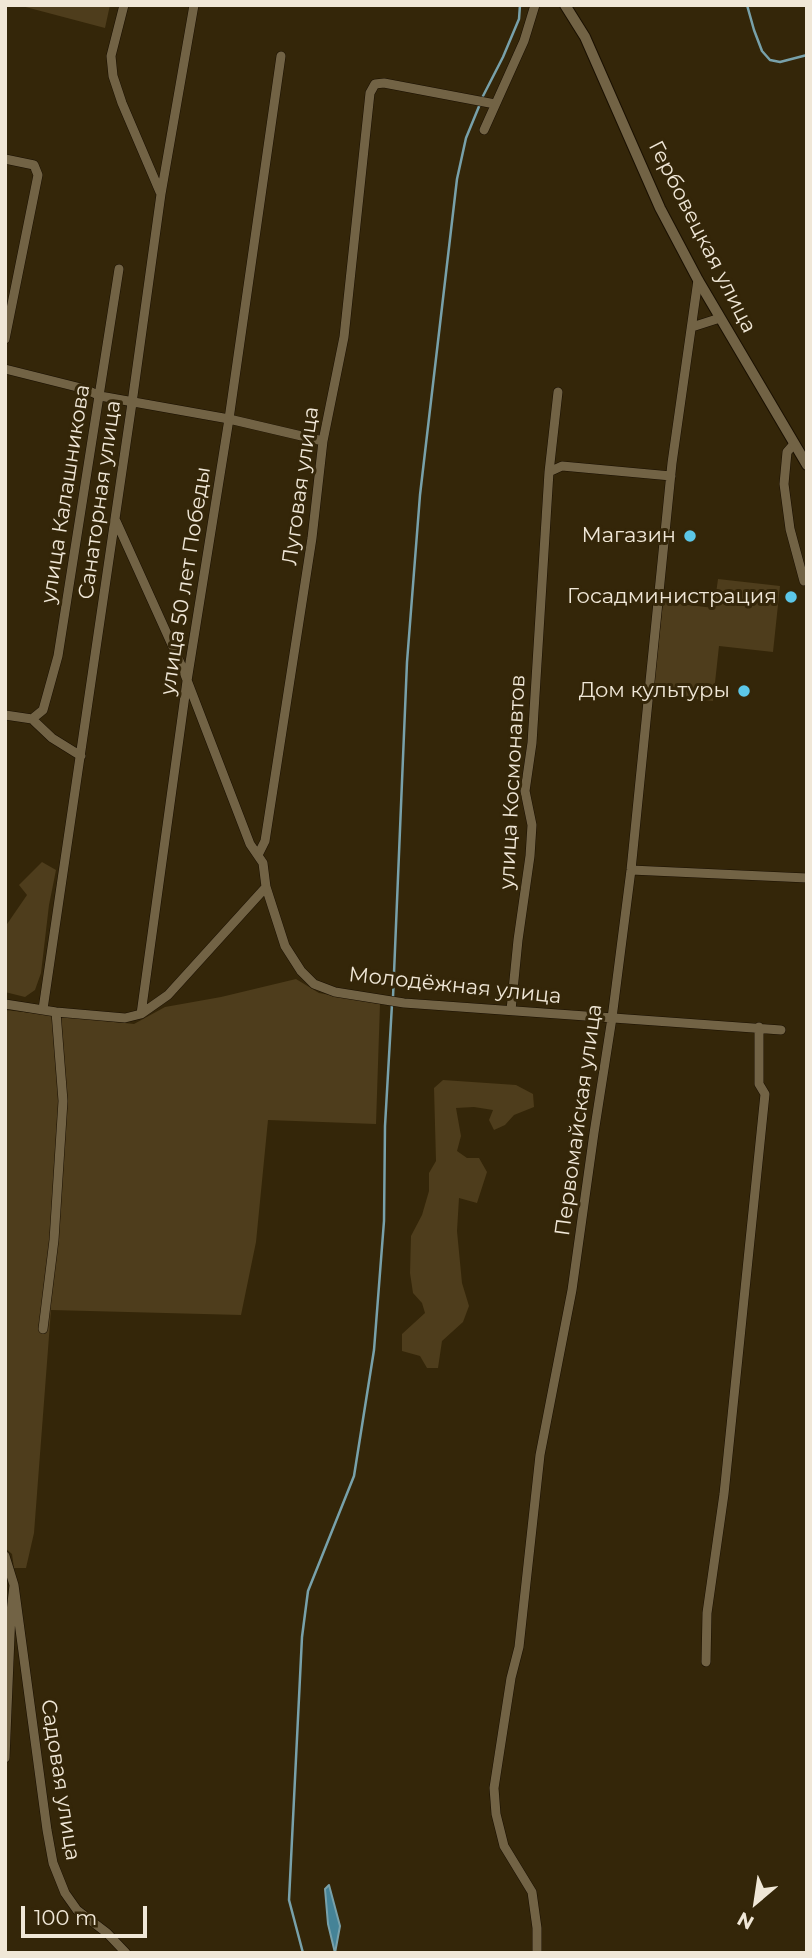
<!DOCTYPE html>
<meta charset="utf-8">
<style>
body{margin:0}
#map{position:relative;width:812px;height:1958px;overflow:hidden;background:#342609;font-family:Montserrat,sans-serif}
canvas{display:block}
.frame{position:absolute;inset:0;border:7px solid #f0e7d7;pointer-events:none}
.north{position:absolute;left:721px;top:1867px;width:70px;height:70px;-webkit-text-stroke:5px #342609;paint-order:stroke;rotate:209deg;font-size:19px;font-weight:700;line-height:28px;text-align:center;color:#f0e7d7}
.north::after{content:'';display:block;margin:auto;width:24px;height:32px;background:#f0e7d7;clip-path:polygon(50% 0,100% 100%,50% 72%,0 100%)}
.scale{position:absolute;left:21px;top:1906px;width:126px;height:32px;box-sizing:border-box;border:4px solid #f0e7d7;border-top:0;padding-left:9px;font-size:21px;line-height:24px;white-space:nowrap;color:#f0e7d7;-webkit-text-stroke:5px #342609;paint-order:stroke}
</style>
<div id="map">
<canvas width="812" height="1958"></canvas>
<div class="frame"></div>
<div class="north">N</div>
<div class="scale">100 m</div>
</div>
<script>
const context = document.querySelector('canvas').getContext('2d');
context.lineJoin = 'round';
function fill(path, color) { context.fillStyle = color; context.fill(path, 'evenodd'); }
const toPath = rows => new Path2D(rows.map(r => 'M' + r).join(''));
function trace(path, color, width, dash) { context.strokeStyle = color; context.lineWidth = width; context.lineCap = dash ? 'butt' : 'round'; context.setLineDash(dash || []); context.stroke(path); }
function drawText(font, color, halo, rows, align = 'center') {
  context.font = font + ' Montserrat,sans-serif'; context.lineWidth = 6; context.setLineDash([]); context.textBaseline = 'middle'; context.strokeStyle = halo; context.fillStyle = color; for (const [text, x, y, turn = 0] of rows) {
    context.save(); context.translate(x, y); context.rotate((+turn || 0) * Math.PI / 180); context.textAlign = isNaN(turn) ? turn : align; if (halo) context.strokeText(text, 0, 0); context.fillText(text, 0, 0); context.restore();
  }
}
fill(toPath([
 [18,5,110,5,105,28],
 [718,579,780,586,773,652,719,646,713,701,653,694,663,602,714,608],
 [42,862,56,870,49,905,41,973,35,990,25,997,5,992,5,927,27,895,19,885],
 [296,979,319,993,380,1004,376,1124,268,1120,256,1242,241,1315,51,1310,34,1533,26,1568,14,1568,12,1554,5,1548,5,1010,134,1024,165,1007,221,997],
 [443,1080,516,1085,533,1094,534,1107,514,1115,505,1125,494,1130,489,1120,493,1110,474,1107,456,1108,461,1136,457,1151,467,1158,479,1158,487,1172,477,1203,459,1198,457,1231,462,1283,469,1306,463,1322,442,1341,438,1368,427,1368,420,1356,402,1351,402,1334,425,1313,422,1303,413,1293,410,1273,411,1236,422,1215,429,1191,429,1173,436,1161,434,1088]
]), '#4e3d1c');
const water = toPath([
 [329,1885,340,1926,335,1953,328,1924,325,1889,329,1885]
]);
fill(water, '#458397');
trace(water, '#78a1aa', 2);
trace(toPath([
 [747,5,754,30,762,51,770,60,780,62,807,55],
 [482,98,503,57,519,19,520,5],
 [393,997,407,662,420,495,457,179,466,138,480,104],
 [303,1953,289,1900,302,1637,308,1591,354,1476,374,1350,384,1221,385,1126,392,1004]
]), '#78a1aa', 2.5);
const minor = toPath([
 [124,5,111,56,113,76,122,103,160,192],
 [484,130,524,41,535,5],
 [5,159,34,165,38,175,5,339],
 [692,327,720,318],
 [5,369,85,389,100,396,229,419,323,441],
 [794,444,787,452,784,484,790,529,804,581],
 [549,472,558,392],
 [116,521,182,667,250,844,263,863,266,887,285,946,301,971,314,984,335,992,404,1003,781,1030],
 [5,715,32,719,52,738,81,756],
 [32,719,43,710,58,656,119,269],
 [258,855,265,841,312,538,323,441,344,337,370,93,375,84,384,83,495,104],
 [631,870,807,878],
 [5,1004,56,1012,125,1018,141,1014,187,681,229,419,281,56],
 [43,1009,132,403,161,194,194,5],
 [511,1010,518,940,530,856,532,825,525,791,532,743,549,472,562,466,671,476],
 [141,1014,168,995,266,887],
 [43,1329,54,1240,63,1101,56,1012],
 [5,1556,14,1585,11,1612,5,1758],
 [14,1585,47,1830,53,1863,65,1893,77,1910,107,1933,126,1953],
 [706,1662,707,1613,724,1494,765,1094,759,1084,759,1027],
 [537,1953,537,1928,532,1892,504,1846,496,1814,494,1788,511,1678,519,1647,540,1455,572,1290,594,1133,612,1018,631,870,672,463,698,280]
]);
const tertiary = toPath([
 [565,5,585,37,660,208,698,280,807,465]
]);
trace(minor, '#190f00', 10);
trace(tertiary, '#190f00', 12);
trace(minor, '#726345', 9);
trace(tertiary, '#726345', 10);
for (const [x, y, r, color] of [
 [690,536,7,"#5cc7e8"],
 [791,597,7,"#5cc7e8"],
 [744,691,7,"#5cc7e8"]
]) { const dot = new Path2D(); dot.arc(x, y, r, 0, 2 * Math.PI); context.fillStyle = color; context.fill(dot); trace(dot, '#342609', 2.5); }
drawText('21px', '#f0e7d7', '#342609', [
 ["Гербовецкая улица",702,237,63],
 ["Луговая улица",301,486,-82],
 ["улица Калашникова",66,494,-81],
 ["Санаторная улица",100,500,-82],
 ["улица 50 лет Победы",186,581,-81],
 ["улица Космонавтов",513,782,-87],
 ["Молодёжная улица",455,986,6],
 ["Первомайская улица",579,1120,-82],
 ["Садовая улица",60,1780,81]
]);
drawText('21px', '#f0e7d7', '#342609', [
 ["Магазин",676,536],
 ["Госадминистрация",777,597],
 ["Дом культуры",730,691]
], 'right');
</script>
